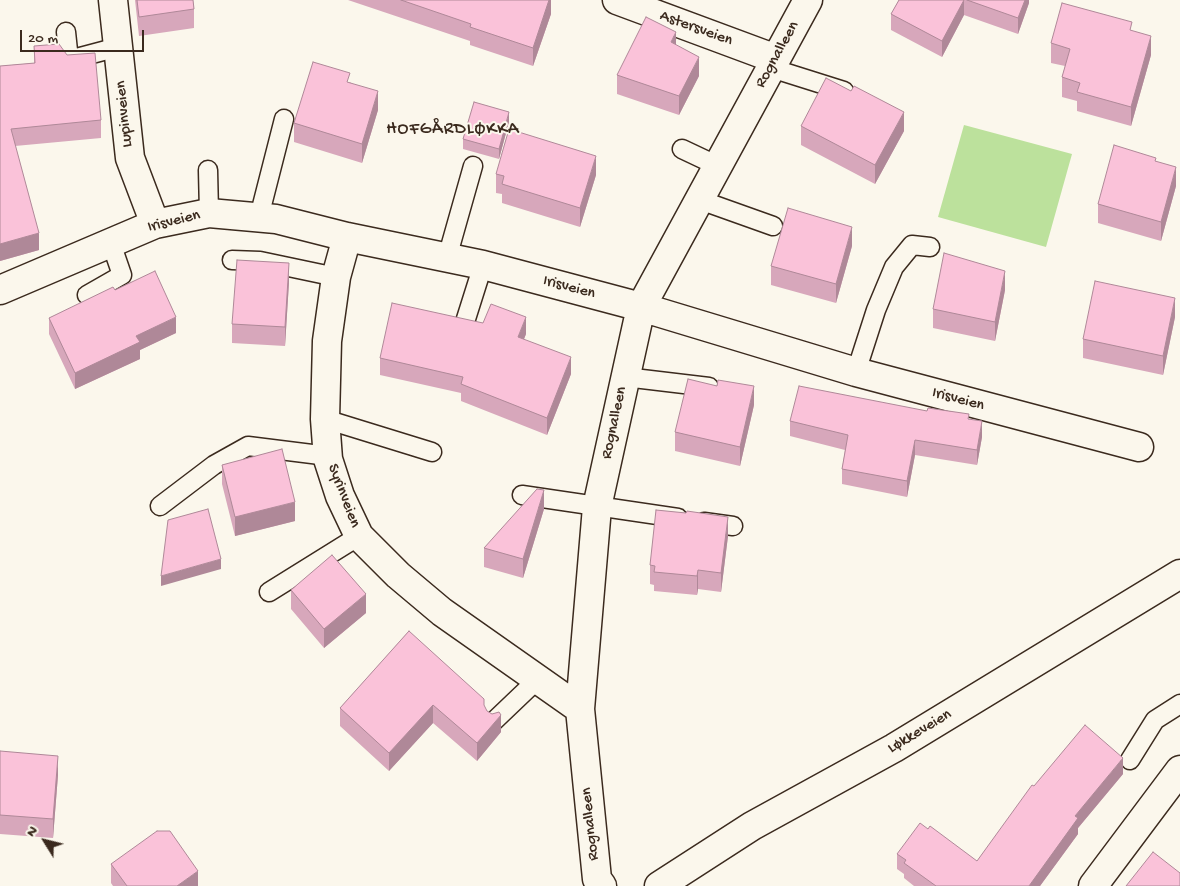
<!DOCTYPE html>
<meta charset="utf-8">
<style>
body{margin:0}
#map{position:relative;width:1180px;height:886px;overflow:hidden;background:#fbf7ec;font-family:"Gochi Hand",sans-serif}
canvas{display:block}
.north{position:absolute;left:20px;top:816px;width:50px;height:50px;-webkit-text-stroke:4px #fbf7ec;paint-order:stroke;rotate:306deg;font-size:14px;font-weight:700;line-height:20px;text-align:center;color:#3b2a1e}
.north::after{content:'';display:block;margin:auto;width:18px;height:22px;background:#3b2a1e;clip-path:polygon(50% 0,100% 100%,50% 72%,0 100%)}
.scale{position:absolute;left:20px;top:30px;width:124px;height:22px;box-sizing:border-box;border:2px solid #3b2a1e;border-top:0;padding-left:6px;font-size:15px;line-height:18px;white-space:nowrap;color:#3b2a1e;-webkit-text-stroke:4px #fbf7ec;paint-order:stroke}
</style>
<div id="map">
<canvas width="1180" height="886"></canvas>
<div class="north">N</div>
<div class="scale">20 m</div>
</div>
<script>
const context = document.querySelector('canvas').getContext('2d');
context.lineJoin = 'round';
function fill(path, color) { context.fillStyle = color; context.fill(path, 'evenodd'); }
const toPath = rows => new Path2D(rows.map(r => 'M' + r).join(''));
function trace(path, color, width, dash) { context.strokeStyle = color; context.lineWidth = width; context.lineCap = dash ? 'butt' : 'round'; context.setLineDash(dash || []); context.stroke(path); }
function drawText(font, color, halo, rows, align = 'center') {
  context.font = font + ' "Gochi Hand",sans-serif'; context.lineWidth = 4; context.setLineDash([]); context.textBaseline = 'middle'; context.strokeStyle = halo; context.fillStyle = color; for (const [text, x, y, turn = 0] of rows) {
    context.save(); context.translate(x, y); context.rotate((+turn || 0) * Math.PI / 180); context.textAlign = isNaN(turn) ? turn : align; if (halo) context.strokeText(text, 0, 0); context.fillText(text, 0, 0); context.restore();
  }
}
fill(toPath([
 [964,125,1072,154,1046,247,938,217]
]), '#bce19c');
const service = toPath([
 [66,32,69,60,118,47],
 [771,68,844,91],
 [682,149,718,166],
 [208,170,209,213],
 [700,200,773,226],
 [259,217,284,119],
 [447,258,473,166],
 [232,260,260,261,336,277],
 [87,295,122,275,111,243],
 [465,322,483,265],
 [856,372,876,310,894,267,912,245,930,247],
 [625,377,709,387],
 [325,419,432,452],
 [522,495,678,518],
 [160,506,214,465,248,446,328,456],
 [704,522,733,526],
 [269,592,359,536],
 [494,721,538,679],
 [1130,760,1155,720,1180,704]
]);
const minor = toPath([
 [113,0,130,158,155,224],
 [617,0,776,59],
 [347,237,336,277,327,341,325,419,328,459,340,496,359,536,398,575,442,612,580,709],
 [0,290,155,224,209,213,276,219,347,237,483,265,641,307,856,372,1139,447],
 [602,886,597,879,580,709,597,507,641,307,808,0],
 [659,886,752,826,894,748,1180,574],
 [1093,886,1180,770]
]);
trace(service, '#3b2a1e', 21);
trace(minor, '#3b2a1e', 31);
trace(service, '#fbf7ec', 18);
trace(minor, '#fbf7ec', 28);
fill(toPath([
 [135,0,193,0,194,9,194,28,139,36],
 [348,0,551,0,551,14,533,66,470,45,470,41],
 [899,0,1029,0,1029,3,1018,34,964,15,942,57,891,30,891,14],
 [1132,31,1151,55,1131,126,1077,111,1077,101,1062,97,1062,77,1065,66,1051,63,1051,43],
 [34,46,101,120,101,138,15,146,39,250,0,261,0,66,34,63],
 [676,46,699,76,679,115,617,94,617,75],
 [350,82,378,110,362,163,294,142,294,123],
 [509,122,499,159,463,149,463,139],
 [801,126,904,131,875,184,801,145],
 [1156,161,1176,186,1161,241,1098,223,1098,204],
 [496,174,596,175,580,227,502,203,502,194,496,193],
 [852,246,836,303,771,285,771,266],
 [289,282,285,346,232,343,232,324],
 [115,290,176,333,140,350,140,359,75,389,49,334,49,318],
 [1005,290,995,341,933,328,933,309],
 [1175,317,1163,375,1083,358,1083,339],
 [526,334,524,339,571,374,547,435,461,401,461,393,380,375,380,358],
 [754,405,740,466,675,451,675,432],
 [969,419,982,437,977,465,915,455,907,497,842,484,842,469,845,450,790,436,790,421],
 [222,465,295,521,235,536,222,484],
 [544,509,523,578,484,567,484,548],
 [728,536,721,592,698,589,697,595,654,591,654,585,650,584,650,565],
 [291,590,366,613,324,648,291,609],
 [409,631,484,707,501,732,477,761,433,723,389,771,340,726,340,708],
 [0,751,58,775,53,838,0,834],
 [1123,774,1078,828,1078,834,1040,886,914,886,904,878,904,874,897,869,897,854,977,861,1034,786],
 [111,864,198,886,113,886,111,883]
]), '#d7a7bb');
fill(toPath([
 [549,0,551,0,551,14,533,66,533,48],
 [964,0,964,15,942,57,942,41],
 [1025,0,1029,0,1029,3,1018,34,1018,18],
 [676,32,676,51,671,42],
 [1151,36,1151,55,1131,126,1131,107],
 [699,57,699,76,679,115,679,96],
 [378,91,378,110,362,163,362,144],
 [509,112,509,122,499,159,499,149],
 [904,112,904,131,875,184,875,165],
 [596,156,596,175,580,227,580,208],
 [1176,167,1176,186,1161,241,1161,222],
 [852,227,852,246,836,303,836,284],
 [39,233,39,250,0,261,0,244],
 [289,263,289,282,285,346,285,327],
 [1005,271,1005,290,995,341,995,322],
 [1175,298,1175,317,1163,375,1163,356],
 [176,317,176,333,140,350,140,359,75,389,75,373,136,336],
 [526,317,526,334,518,354,518,337],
 [571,357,571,374,547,435,547,418],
 [754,386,754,405,740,466,740,447],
 [982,421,982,437,977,465,977,450],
 [915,440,915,455,907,497,907,481],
 [544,490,544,509,523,578,523,559],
 [295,502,295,521,235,536,235,517],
 [728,517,728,536,721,592,721,573],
 [221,559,221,569,161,586,161,576],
 [698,570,698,589,697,595,697,576],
 [366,594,366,613,324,648,324,629],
 [433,705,433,723,389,771,389,753],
 [501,715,501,732,477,761,477,743],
 [58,756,58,775,53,838,53,819],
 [1123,758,1123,774,1078,828,1078,834,1040,886,1029,886,1075,816],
 [198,871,198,886,177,886]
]), '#af8898');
const building = toPath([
 [137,0,193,0,194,9,139,17,137,0],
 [401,0,549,0,533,48,470,27,471,24,401,0],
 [899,0,964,0,942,41,891,14,899,0],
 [967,0,1025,0,1018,18,967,0],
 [1062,3,1132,22,1130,30,1151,36,1131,107,1077,92,1080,83,1062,77,1070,49,1051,43,1062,3],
 [646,17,676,32,671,42,699,57,679,96,617,75,646,17],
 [59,44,67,55,95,53,101,120,11,129,39,233,0,244,0,66,35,63,34,46,59,44],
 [313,62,350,73,347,82,378,91,362,144,294,123,313,62],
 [826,78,851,91,854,86,904,112,875,165,801,126,826,78],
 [474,102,509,112,499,149,463,139,474,102],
 [509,129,596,156,580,208,502,184,504,176,496,174,509,129],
 [1114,145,1156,158,1155,161,1176,167,1161,222,1098,204,1114,145],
 [788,208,852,227,836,284,771,266,788,208],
 [944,253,1005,271,995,322,933,309,944,253],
 [237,260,289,263,285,327,232,324,237,260],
 [155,271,176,317,136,336,140,342,75,373,49,318,113,287,115,290,155,271],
 [1095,281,1175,298,1163,356,1083,339,1095,281],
 [392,303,483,323,491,304,526,317,518,337,571,357,547,418,461,384,463,377,380,358,392,303],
 [688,379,717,386,718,380,754,386,740,447,675,432,688,379],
 [799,386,927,411,928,408,969,414,968,419,982,421,977,450,915,440,907,481,842,469,848,435,790,421,799,386],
 [282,449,295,502,235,517,222,465,282,449],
 [537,489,544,490,523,559,484,548,537,489],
 [208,509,221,559,161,576,168,520,208,509],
 [656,510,686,513,687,511,728,517,721,573,698,570,697,576,654,572,655,566,650,565,656,510],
 [332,555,366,594,324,629,291,590,332,555],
 [409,631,484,699,484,705,487,711,492,714,499,712,501,715,477,743,433,705,389,753,340,708,409,631],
 [1085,725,1123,758,1075,816,1078,818,1029,886,936,886,904,863,906,860,897,854,920,823,928,829,930,826,977,861,1032,785,1034,786,1085,725],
 [0,751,58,756,53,819,0,815,0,751],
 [157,831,170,831,198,871,177,886,127,886,111,864,157,831],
 [1153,852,1180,873,1180,886,1126,886,1153,852]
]);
fill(building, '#fac2d9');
trace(building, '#af8898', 1);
drawText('16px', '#3b2a1e', '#fbf7ec', [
 ["Astersveien",696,29,20],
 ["Rognalleen",778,55,-61],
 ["Lupinveien",125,114,-96],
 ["Irisveien",174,222,-14],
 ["Irisveien",569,288,15],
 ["Irisveien",958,400,15],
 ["Rognalleen",615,423,-78],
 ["Syrinveien",343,496,69],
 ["Løkkeveien",920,732,-31],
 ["Rognalleen",591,824,-96]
]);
context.letterSpacing = '1px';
drawText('18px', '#3b2a1e', '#fbf7ec', [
 ["HOFGÅRDLØKKA",453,130]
]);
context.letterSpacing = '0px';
</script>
